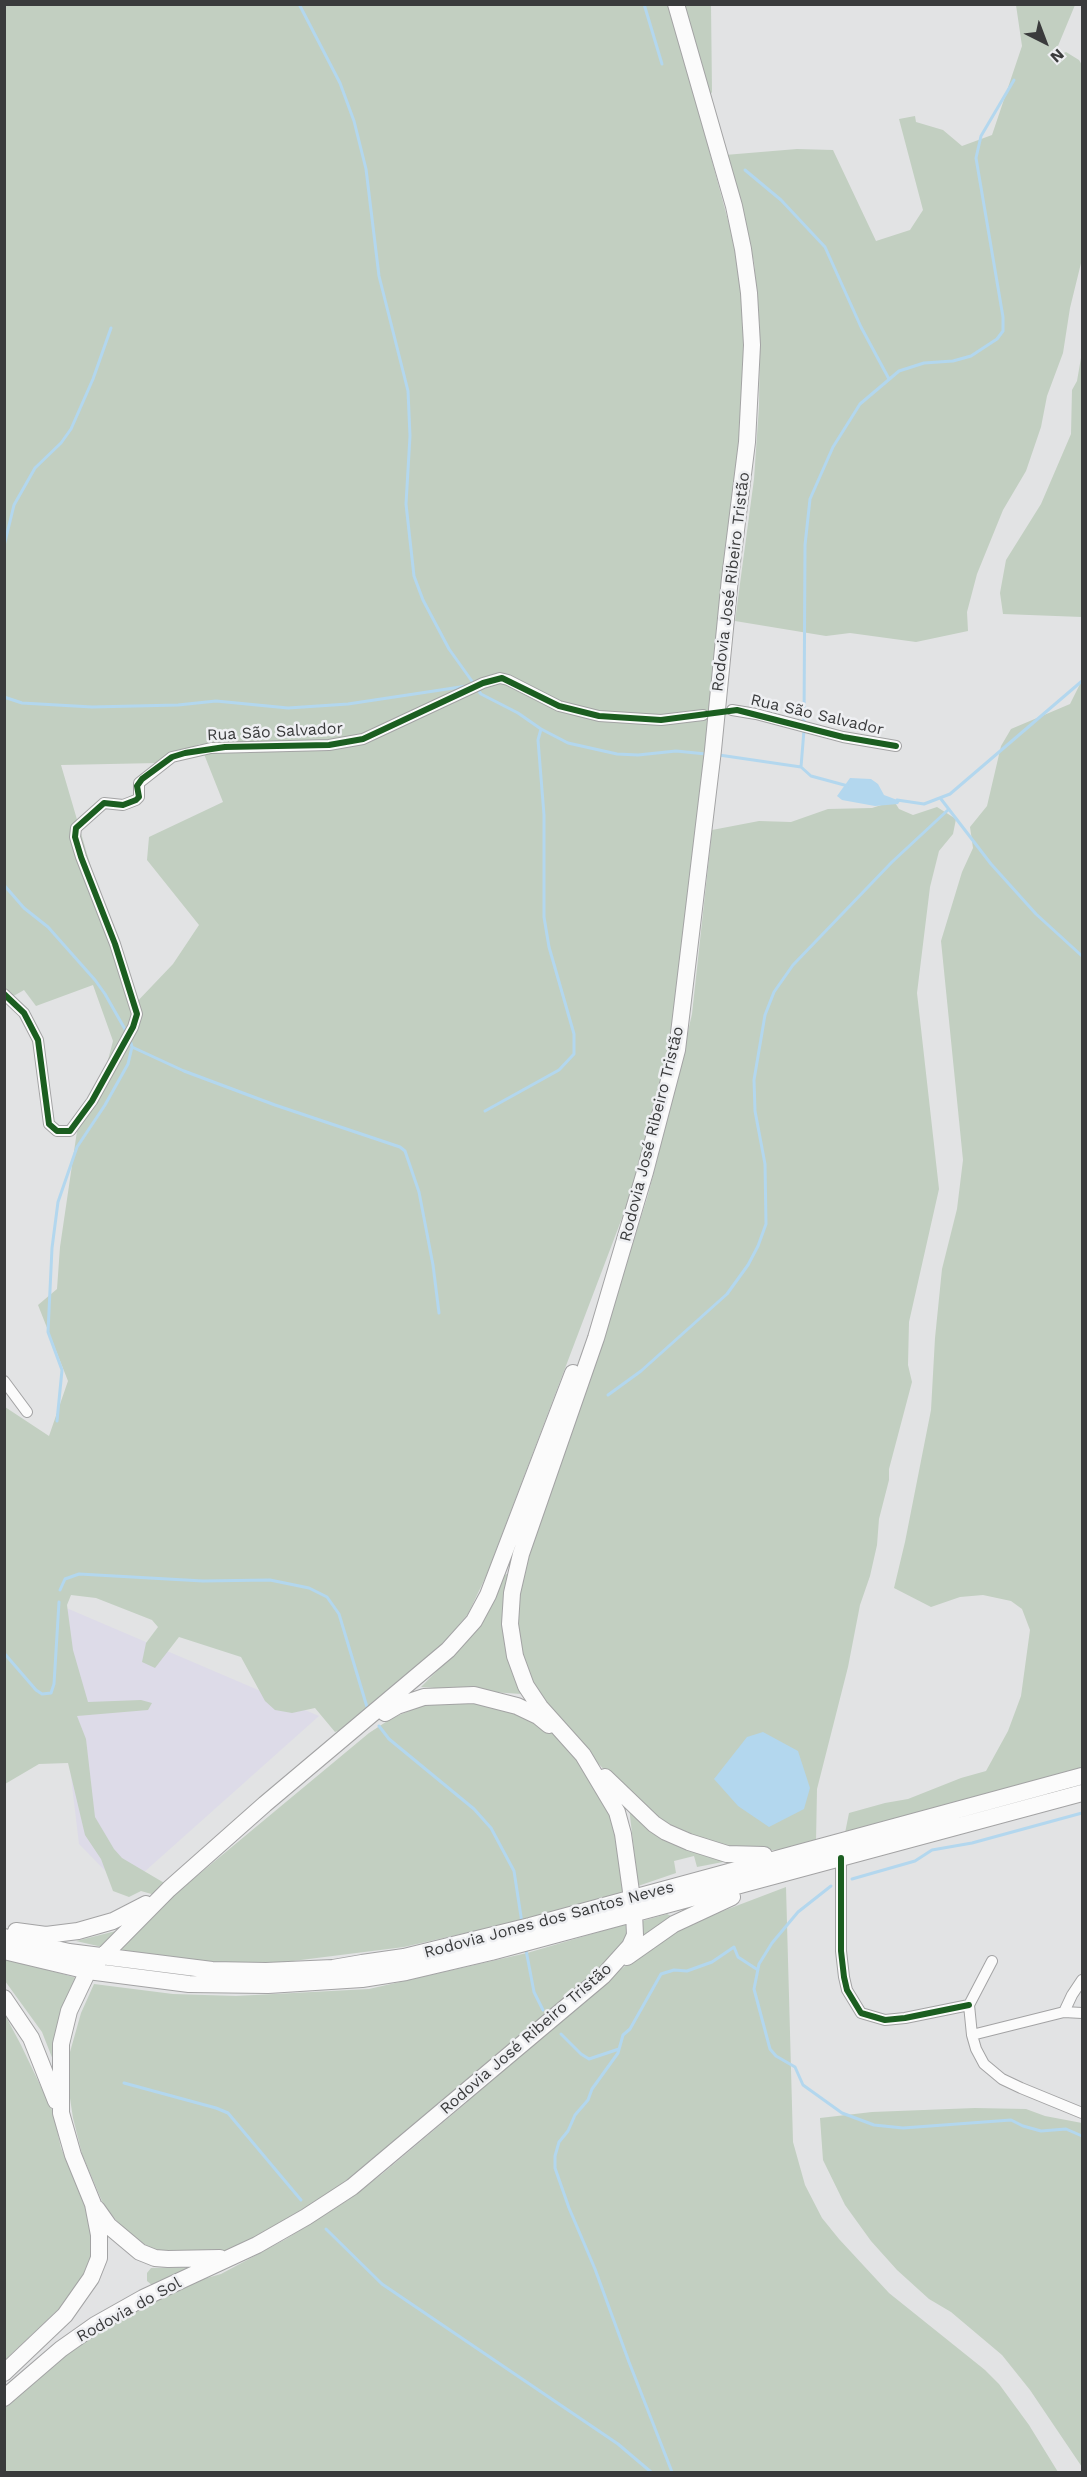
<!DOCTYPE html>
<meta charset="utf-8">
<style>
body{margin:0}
#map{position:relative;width:1087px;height:2477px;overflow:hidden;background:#e2e3e4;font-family:"Work Sans",sans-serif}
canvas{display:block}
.frame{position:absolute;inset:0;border:6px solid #3a3b3c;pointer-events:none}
.north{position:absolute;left:1015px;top:12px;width:60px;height:60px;-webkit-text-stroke:4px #eeeff2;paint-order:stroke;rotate:138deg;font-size:16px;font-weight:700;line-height:24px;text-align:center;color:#3a3b3c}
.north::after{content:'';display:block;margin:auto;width:21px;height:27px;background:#3a3b3c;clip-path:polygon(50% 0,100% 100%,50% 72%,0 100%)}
</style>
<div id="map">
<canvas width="1087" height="2477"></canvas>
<div class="frame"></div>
<div class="north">N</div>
</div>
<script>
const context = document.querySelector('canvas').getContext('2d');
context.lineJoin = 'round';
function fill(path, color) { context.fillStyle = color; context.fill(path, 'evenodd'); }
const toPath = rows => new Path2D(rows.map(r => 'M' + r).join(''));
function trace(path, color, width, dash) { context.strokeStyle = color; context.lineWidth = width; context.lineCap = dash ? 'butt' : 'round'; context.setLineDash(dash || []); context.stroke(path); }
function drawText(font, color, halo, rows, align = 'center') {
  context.font = font + ' "Work Sans",sans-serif'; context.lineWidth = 5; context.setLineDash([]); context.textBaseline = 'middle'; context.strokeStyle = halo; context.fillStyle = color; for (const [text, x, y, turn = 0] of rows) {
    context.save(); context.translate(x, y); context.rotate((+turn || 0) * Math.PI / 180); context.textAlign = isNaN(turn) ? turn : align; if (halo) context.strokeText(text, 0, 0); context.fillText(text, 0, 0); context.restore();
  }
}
fill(toPath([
 [50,1601,319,1716,124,1890,79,1844]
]), '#dddbe8');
fill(toPath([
 [4,5,670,5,740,265,745,332,743,441,668,1056,633,1189,487,1574,468,1614,439,1648,348,1727,335,1732,315,1708,292,1713,275,1710,265,1701,241,1657,179,1637,155,1668,142,1662,146,1643,158,1627,152,1620,96,1598,71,1595,67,1605,73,1650,88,1702,141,1700,152,1703,148,1710,77,1716,86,1739,95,1817,114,1849,122,1858,166,1884,155,1895,141,1891,129,1897,113,1891,101,1859,85,1835,68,1763,39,1764,5,1784,5,1407,49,1436,68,1381,38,1305,57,1289,60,1247,77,1131,98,1098,113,1041,93,985,36,1006,24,990,5,1001],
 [200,744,223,802,149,837,147,860,199,925,173,964,132,1007,61,765,158,763],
 [685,5,711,5,712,92,709,97],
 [1016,5,1075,5,1053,58,1066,52,1079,60,1082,65,1082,259,1070,308,1063,353,1047,396,1041,427,1026,471,1003,510,977,574,967,612,968,631,916,642,850,633,826,636,735,621,754,479,759,406,760,332,754,262,725,155,797,149,833,150,876,241,910,230,923,210,899,119,915,116,916,122,943,130,962,146,992,135,1022,46],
 [1082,352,1082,617,1003,614,1000,593,1006,560,1041,504,1071,434,1072,390,1077,381],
 [1082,680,1082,1770,845,1833,849,1813,885,1803,908,1799,961,1778,986,1771,1008,1731,1021,1696,1030,1630,1022,1609,1011,1601,983,1595,960,1597,931,1607,894,1588,905,1542,931,1410,935,1338,942,1269,957,1209,963,1160,941,941,962,872,973,848,970,827,987,806,1001,746,1011,729,1070,704],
 [894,801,899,809,913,815,937,807,956,819,953,834,939,851,930,887,917,993,939,1189,909,1322,908,1365,912,1382,889,1469,889,1480,879,1519,877,1545,870,1576,860,1605,848,1667,817,1789,816,1842,793,1849,751,1851,689,1837,643,1810,564,1728,530,1683,515,1636,519,1584,607,1325,648,1195,671,1105,692,1014,712,830,759,821,791,822,828,809,872,808],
 [507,1574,511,1579,512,1664,521,1694,421,1687,476,1631,502,1576],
 [461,1699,504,1707,544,1725,575,1754,602,1795,617,1833,627,1889,619,1898,404,1947,277,1963,212,1962,145,1955,118,1949,174,1895,369,1733,392,1718,426,1704],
 [629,1807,728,1861,697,1867,694,1856,674,1861,676,1873,638,1886],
 [786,1887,793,2142,805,2185,822,2218,839,2239,889,2293,985,2370,999,2384,1029,2425,1058,2472,5,2472,5,2406,92,2334,193,2282,221,2274,286,2239,348,2200,382,2174,466,2103,494,2075,637,1956,694,1922],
 [667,1914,673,1917,641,1939,642,1921],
 [626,1924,629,1932,624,1947,370,2166,314,2204,253,2240,225,2251,190,2256,161,2254,129,2235,104,2206,82,2154,73,2118,68,2085,70,2052,81,2013,94,1984,173,1994,236,1996,369,1989,527,1953],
 [116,1931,102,1947,76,1941],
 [4,1958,77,1978,53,2060,42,2032,5,1981],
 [5,2015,21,2045,53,2112,61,2148,93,2219,93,2250,86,2276,66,2302,5,2360],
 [975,2108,1026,2109,1045,2116,1082,2123,1082,2467,1030,2390,1002,2355,951,2312,929,2299,897,2270,871,2241,845,2205,823,2160,820,2118,872,2112],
 [193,2267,153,2286,147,2281,147,2273,151,2268]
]), '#c2cfc1');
fill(toPath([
 [850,778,871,779,878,784,884,795,900,801,898,804,875,806,842,800,837,796],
 [763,1732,798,1751,810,1788,804,1809,769,1827,738,1806,714,1779,747,1737]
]), '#b3d7ee');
trace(toPath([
 [299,4,340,83,354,121,366,169,379,276,408,391,410,436,406,504,414,576,423,600,449,649,474,684],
 [644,4,662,64],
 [745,170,781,200,825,247,861,327,889,379],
 [4,546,14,505,35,468,61,443,71,429,93,379,111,328],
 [478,690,481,694,518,713,541,729,568,743,617,754,638,755,676,751,706,754],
 [4,697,22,703,92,707,178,705,216,701,288,708,348,704,467,686],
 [804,724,805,545,810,499,833,447,860,404,899,371,924,363,953,361,971,356,997,339,1003,331,1003,317,976,158,981,136,1014,80],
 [719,755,801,767,811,776,848,786],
 [801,767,804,730],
 [941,799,991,864,1036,914,1082,956],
 [897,800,924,804,950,794,1082,681],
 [4,885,24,908,48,927,95,980,105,994,126,1031],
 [132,1047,184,1071,275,1105,400,1147,405,1151,419,1192,433,1265,439,1313],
 [485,1111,559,1070,574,1054,574,1034,549,947,544,917,544,815,538,740,541,729],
 [608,1395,641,1371,727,1294,748,1265,758,1246,766,1224,765,1164,755,1111,754,1080,765,1015,774,992,793,965,892,862,949,809],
 [57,1421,62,1370,48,1332,52,1248,58,1202,77,1147,105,1105,128,1064,132,1047,130,1040],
 [60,1590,65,1579,79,1574,203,1581,270,1580,309,1588,327,1597,339,1614,367,1707],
 [4,1653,36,1690,42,1694,51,1693,54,1684,59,1602],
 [379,1726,389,1739,474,1809,491,1828,514,1871,522,1923],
 [852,1879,915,1861,932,1850,972,1843,1082,1813],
 [831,1886,798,1912,772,1943,759,1964,754,1989,770,2049,776,2056,795,2067,803,2085,842,2113,874,2125,903,2128,1011,2120,1023,2126,1041,2131,1066,2129,1082,2136],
 [526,1950,534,1992,543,2010],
 [561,2034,581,2054,589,2059,619,2049],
 [124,2083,216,2108,228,2113,301,2200],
 [326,2229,382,2284,618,2444,651,2472],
 [672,2472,629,2362,595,2269,569,2208,555,2168,555,2156,559,2142,568,2131,575,2115,588,2100,592,2089,618,2053,623,2035,630,2029,661,1974,674,1970,687,1971,712,1962,734,1947,738,1957,758,1970]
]), '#b3d7ee', 3);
const minor = toPath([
 [732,710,756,714,843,737,896,746],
 [4,994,24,1013,38,1040,49,1124,57,1131,70,1131,92,1101,133,1027,137,1014,115,944,81,857,75,837,76,828,104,803,123,805,136,800,139,797,139,783,172,757,211,748,329,745,363,739,483,683,500,678,508,680,559,706,599,716,661,720,703,715],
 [4,1381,27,1412],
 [841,1858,841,1951,844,1977,847,1990,861,2013,885,2020,905,2018,969,2005],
 [992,1961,969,2005,972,2035,976,2049,984,2064,1002,2079,1021,2088,1082,2113],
 [1064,2012,1072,1995,1082,1980],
 [972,2035,1064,2012,1082,2013]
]);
const primary = toPath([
 [385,1713,397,1706,424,1697,474,1695,517,1706,538,1716,549,1725],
 [605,1777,654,1824,666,1832,689,1842,727,1854,764,1855],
 [16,1931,46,1935,78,1931,113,1921,146,1904],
 [4,1937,69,1952,212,1970,266,1971,333,1968,362,1963,404,1957,530,1926,1082,1776],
 [4,1951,88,1971,189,1984,268,1985,362,1979,406,1972,491,1952,1082,1793],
 [627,1957,674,1924,732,1897],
 [4,1998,31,2038,56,2101],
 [97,2209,109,2226,140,2252,155,2258,168,2259,220,2258],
 [4,2373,65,2315,91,2278,99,2258,99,2235,93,2204,73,2155,61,2113,61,2044,69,2011,88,1971,169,1889,265,1804,448,1650,474,1621,488,1595,506,1548,573,1373],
 [4,2398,61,2349,95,2325,143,2298,257,2245,306,2217,352,2187,603,1976,630,1946,635,1935,634,1913,623,1834,617,1812,583,1755,540,1707,526,1686,515,1656,510,1624,512,1593,521,1554,596,1338,645,1172,677,1050,713,750,730,578,747,442,752,345,749,293,743,249,734,206,676,4]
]);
trace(minor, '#a3a3a4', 12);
trace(primary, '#a3a3a4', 18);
trace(minor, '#fbfbfb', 10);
trace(primary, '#fbfbfb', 16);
trace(toPath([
 [4,994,24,1013,38,1040,49,1124,57,1131,70,1131,92,1101,133,1027,137,1014,115,944,81,857,75,837,76,828,104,803,123,805,136,800,139,797,137,786,142,779,172,757,185,753,225,747,329,745,363,739,483,683,502,678,559,706,599,716,661,720,737,710,843,737,896,746],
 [841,1858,841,1951,844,1977,847,1990,861,2013,885,2020,905,2018,969,2005]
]), '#1b5e20', 6);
drawText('16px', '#3a3b3c', '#eeeff2', [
 ["Rodovia José Ribeiro Tristão",731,582,-83],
 ["Rua São Salvador",817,715,13],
 ["Rua São Salvador",275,732,-3],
 ["Rodovia José Ribeiro Tristão",652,1134,-76],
 ["Rodovia Jones dos Santos Neves",549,1920,-15],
 ["Rodovia José Ribeiro Tristão",526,2039,-41],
 ["Rodovia do Sol",129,2310,-29]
]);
</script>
